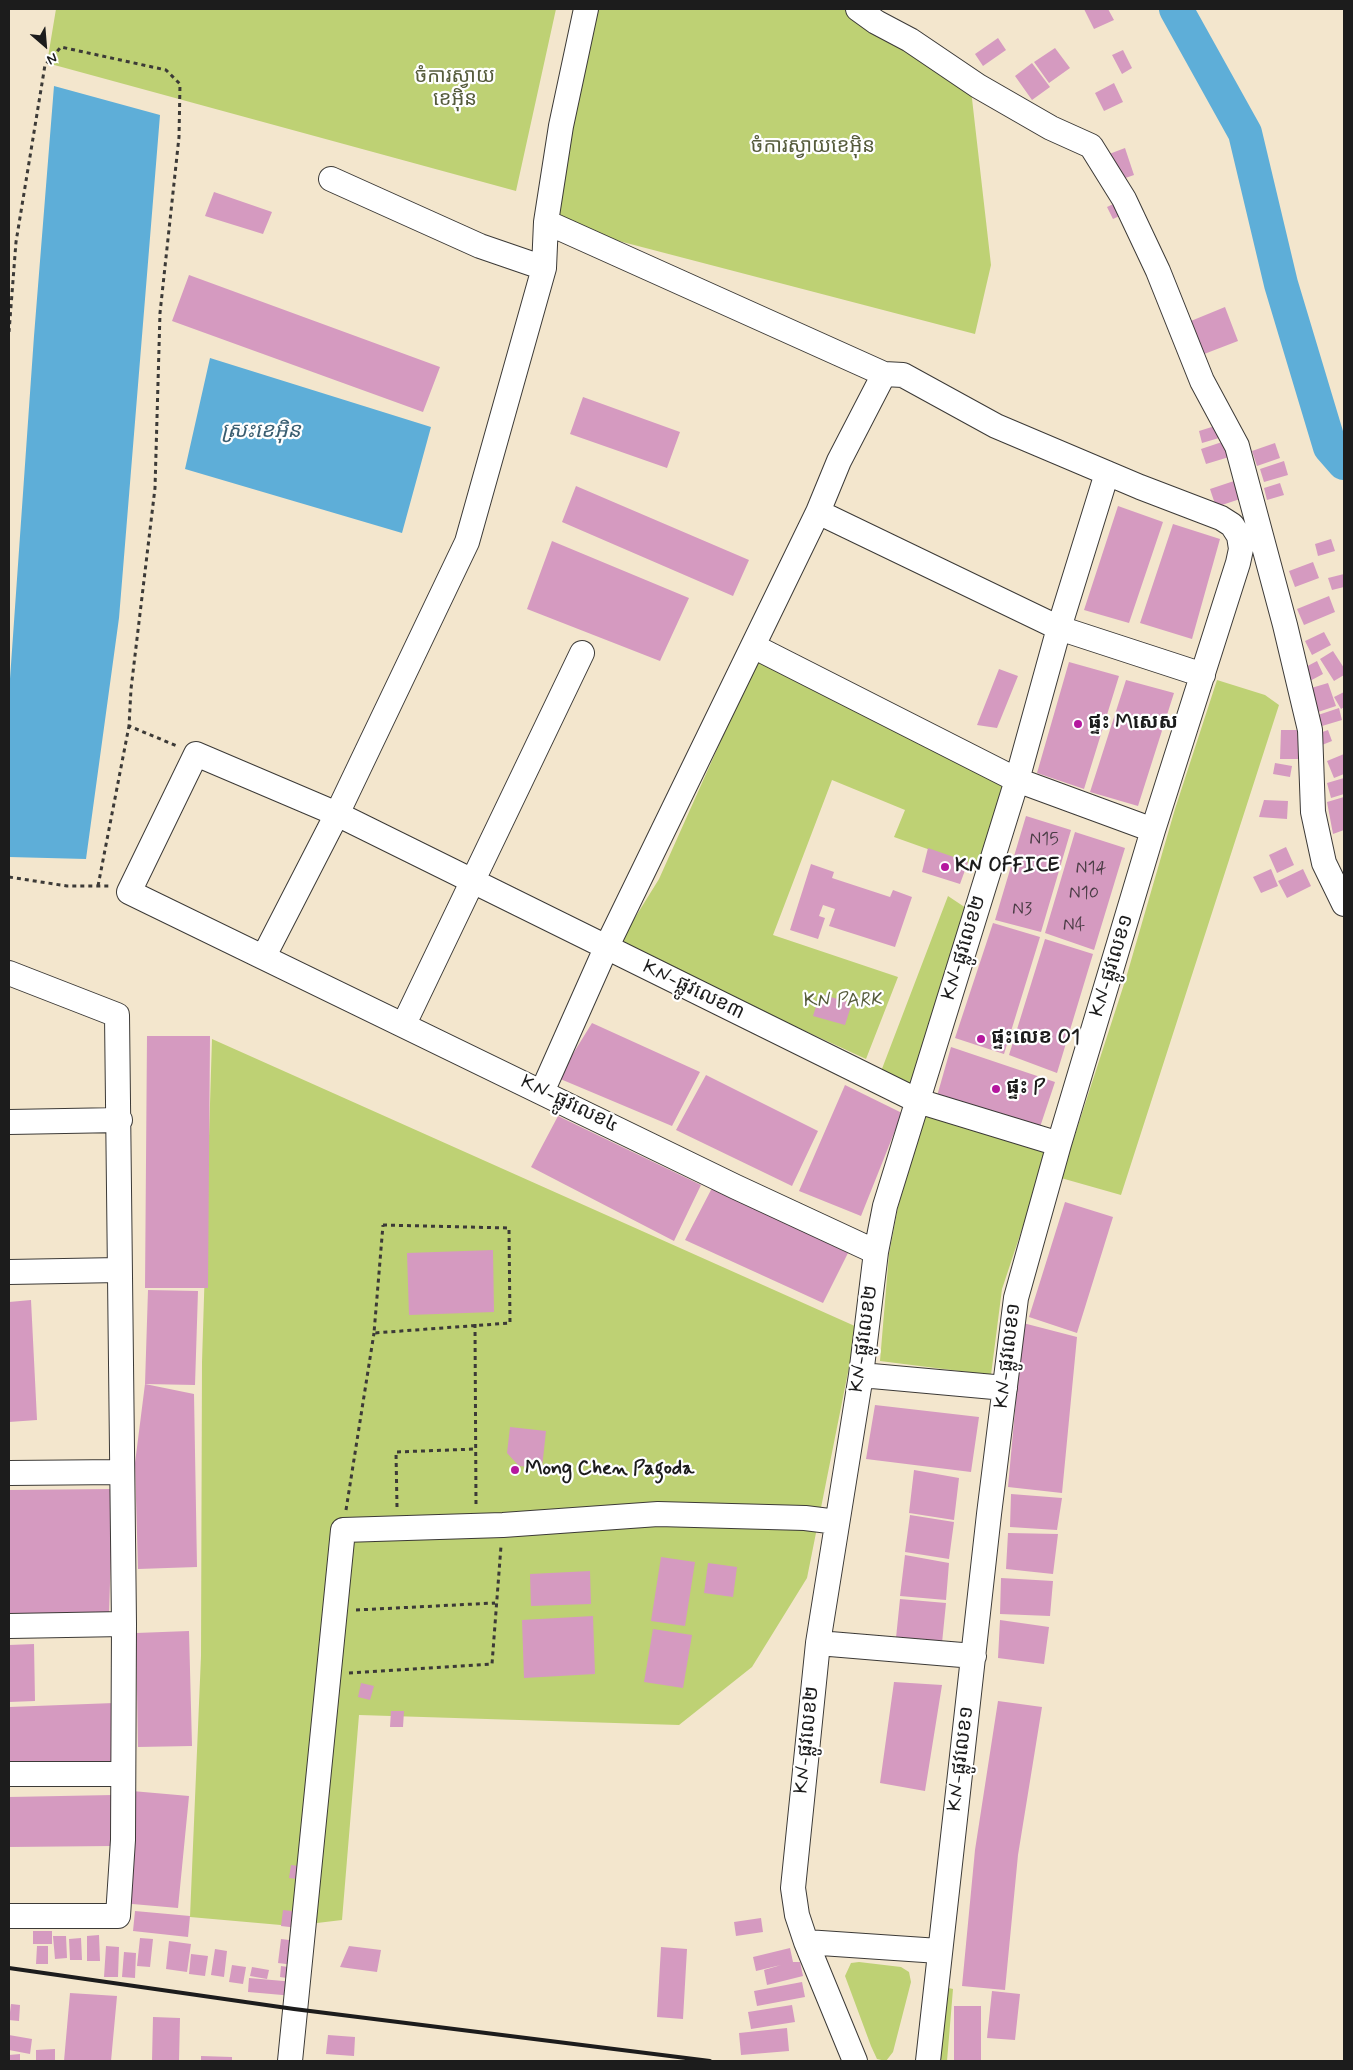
<!DOCTYPE html>
<meta charset="utf-8">
<style>
body{margin:0}
#map{position:relative;width:1353px;height:2070px;overflow:hidden;background:#f3e6cd;font-family:Mynerve,sans-serif}
canvas{display:block}
.frame{position:absolute;inset:0;border:10px solid #1c1c1c;pointer-events:none}
.north{position:absolute;left:20px;top:20px;width:50px;height:50px;-webkit-text-stroke:4px #fff;paint-order:stroke;rotate:153deg;font-size:14px;font-weight:700;line-height:20px;text-align:center;color:#1c1c1c}
.north::after{content:'';display:block;margin:auto;width:18px;height:22px;background:#1c1c1c;clip-path:polygon(50% 0,100% 100%,50% 72%,0 100%)}
</style>
<div id="map">
<canvas width="1353" height="2070"></canvas>
<div class="frame"></div>
<div class="north">N</div>
</div>
<script>
const context = document.querySelector('canvas').getContext('2d');
context.lineJoin = 'round';
function fill(path, color) { context.fillStyle = color; context.fill(path, 'evenodd'); }
const toPath = rows => new Path2D(rows.map(r => 'M' + r).join(''));
function trace(path, color, width, dash) { context.strokeStyle = color; context.lineWidth = width; context.lineCap = dash ? 'butt' : 'round'; context.setLineDash(dash || []); context.stroke(path); }
function drawText(font, color, halo, rows, align = 'center') {
  context.font = font + ' Mynerve,"Noto Sans Khmer",sans-serif'; context.lineWidth = 4.5; context.setLineDash([]); context.textBaseline = 'middle'; context.strokeStyle = halo; context.fillStyle = color; for (const [text, x, y, turn = 0] of rows) {
    context.save(); context.translate(x, y); context.rotate((+turn || 0) * Math.PI / 180); context.textAlign = isNaN(turn) ? turn : align; if (halo) context.strokeText(text, 0, 0); context.fillText(text, 0, 0); context.restore();
  }
}
fill(toPath([
 [56,9,556,9,516,191,47,63],
 [587,9,862,9,971,90,991,265,975,334,546,222],
 [757,660,1011,783,989,871,894,837,905,810,832,780,773,935,898,977,866,1059,618,945,659,879],
 [1217,680,1265,695,1279,705,1121,1195,1061,1178,1126,978,1175,809],
 [948,896,972,912,915,1091,880,1074],
 [212,1039,857,1327,807,1578,752,1667,679,1725,359,1715,342,1920,292,1926,190,1917,201,1656,202,1362],
 [925,1116,1048,1151,1002,1289,991,1375,880,1361,889,1254,898,1207],
 [859,1962,901,1967,909,1972,911,1982,893,2052,886,2061,877,2059,871,2046,845,1976,851,1963],
 [944,1987,953,1989,947,2061,938,2059]
]), '#bed174');
fill(toPath([
 [54,86,160,115,119,618,86,859,9,857,9,693,34,336],
 [210,358,431,427,402,533,185,469]
]), '#5eaed8');
trace(toPath([
 [1176,9,1245,133,1281,284,1330,447,1344,463]
]), '#5eaed8', 34);
fill(toPath([
 [1084,9,1108,9,1114,20,1094,29],
 [998,38,1006,50,983,66,975,54],
 [1055,48,1070,68,1049,83,1034,62],
 [1123,50,1132,68,1122,74,1112,55],
 [1032,63,1050,87,1032,100,1015,76],
 [1114,83,1123,102,1104,111,1095,93],
 [1125,148,1134,175,1114,182,1104,156],
 [214,192,272,212,263,234,205,216],
 [1124,199,1130,211,1113,219,1107,207],
 [189,275,440,367,423,412,172,321],
 [1225,307,1238,341,1199,356,1186,323],
 [583,397,680,432,667,468,570,434],
 [1215,426,1219,438,1202,443,1199,431],
 [1225,441,1229,457,1206,464,1201,449],
 [1275,443,1280,458,1257,466,1252,451],
 [1284,461,1288,475,1264,482,1260,469],
 [1234,481,1240,499,1216,507,1210,489],
 [1280,483,1284,495,1267,500,1264,488],
 [576,486,749,560,733,596,562,522],
 [1118,506,1163,522,1129,623,1084,610],
 [1173,524,1220,539,1192,639,1140,623],
 [1331,539,1335,551,1318,556,1315,544],
 [552,541,689,598,660,661,527,609],
 [1313,562,1319,578,1295,587,1289,571],
 [1344,574,1344,587,1332,590,1328,578],
 [1329,596,1335,612,1304,625,1297,609],
 [1324,632,1331,645,1312,655,1305,641],
 [1333,651,1344,668,1344,675,1334,681,1320,659],
 [1317,661,1323,674,1306,683,1300,670],
 [1069,662,1119,676,1084,789,1037,773],
 [999,669,1018,676,997,728,977,725],
 [1126,680,1174,693,1138,806,1090,792],
 [1328,683,1336,706,1315,713,1308,689],
 [1344,692,1344,707,1341,709,1334,697],
 [1339,708,1342,720,1322,726,1318,715],
 [1281,730,1301,730,1300,759,1280,759],
 [1328,730,1332,741,1322,745,1317,734],
 [1344,754,1344,774,1334,778,1327,761],
 [1275,763,1292,766,1290,777,1273,774],
 [1344,778,1344,794,1331,798,1327,783],
 [1344,797,1344,830,1333,834,1327,802],
 [1264,800,1288,801,1287,819,1259,817],
 [1026,816,1071,830,1041,932,995,920],
 [1075,832,1125,848,1094,950,1045,933],
 [1286,847,1294,865,1277,873,1269,855],
 [928,848,968,862,960,884,922,872],
 [811,864,834,872,832,878,890,897,893,890,912,897,895,947,829,926,835,909,823,905,819,916,825,918,818,939,790,930],
 [1271,869,1278,886,1261,893,1253,877],
 [1303,869,1311,886,1287,898,1278,881],
 [993,923,1040,937,1004,1054,955,1038],
 [1045,939,1093,954,1057,1073,1009,1055],
 [820,994,852,1003,845,1025,813,1016],
 [592,1023,700,1072,672,1126,558,1078],
 [147,1036,210,1036,208,1288,145,1288],
 [951,1047,1055,1082,1039,1130,937,1096],
 [706,1075,818,1131,792,1186,676,1130],
 [845,1085,902,1113,861,1216,799,1191],
 [558,1116,701,1185,674,1241,531,1167],
 [712,1188,848,1253,823,1303,685,1240],
 [1065,1202,1113,1217,1077,1333,1029,1317],
 [493,1250,494,1312,409,1315,407,1253],
 [148,1290,198,1291,195,1385,145,1384],
 [31,1300,37,1420,9,1422,9,1302],
 [1023,1323,1077,1337,1062,1493,1008,1487],
 [145,1384,194,1394,197,1567,138,1569,135,1463],
 [875,1405,979,1417,971,1472,866,1459],
 [510,1427,546,1431,542,1468,519,1466,507,1453],
 [914,1470,959,1478,954,1520,909,1513],
 [113,1489,109,1614,9,1616,9,1490],
 [1011,1494,1062,1498,1057,1530,1010,1527],
 [910,1515,954,1522,949,1559,905,1552],
 [1008,1533,1058,1534,1053,1574,1006,1569],
 [905,1555,949,1563,946,1600,900,1596],
 [661,1557,695,1562,685,1626,651,1621],
 [708,1563,737,1567,733,1597,704,1593],
 [590,1571,591,1604,531,1606,530,1574],
 [1001,1578,1053,1581,1050,1616,1000,1614],
 [900,1599,946,1603,942,1643,896,1638],
 [593,1616,595,1674,524,1678,522,1620],
 [1000,1620,1049,1627,1044,1664,998,1658],
 [653,1629,692,1635,683,1688,644,1682],
 [189,1631,192,1746,138,1747,136,1633],
 [34,1644,35,1701,9,1702,9,1645],
 [894,1682,942,1685,925,1791,880,1783],
 [361,1683,374,1686,370,1700,358,1697],
 [998,1701,1042,1707,1018,1855,1005,1990,962,1986,975,1850],
 [114,1703,113,1761,9,1762,9,1707],
 [391,1711,404,1711,403,1727,390,1727],
 [132,1791,189,1796,178,1908,121,1903],
 [113,1795,113,1846,9,1847,9,1797],
 [291,1865,306,1867,304,1880,289,1878],
 [283,1910,300,1912,298,1928,281,1926],
 [135,1911,190,1916,188,1937,133,1931],
 [761,1918,763,1932,736,1936,734,1922],
 [33,1931,52,1931,52,1944,33,1944],
 [99,1935,100,1961,87,1961,87,1936],
 [53,1936,66,1936,67,1958,55,1959],
 [81,1938,82,1960,70,1960,69,1939],
 [140,1938,153,1939,150,1967,137,1966],
 [281,1939,297,1941,294,1965,278,1963],
 [169,1941,191,1944,187,1972,166,1969],
 [37,1946,48,1946,48,1964,36,1964],
 [106,1946,119,1947,118,1977,104,1977],
 [349,1946,381,1950,377,1972,340,1967],
 [661,1947,687,1949,683,2019,657,2017],
 [790,1948,793,1962,800,1962,803,1976,767,1985,764,1970,781,1965,756,1971,753,1957],
 [215,1949,227,1951,224,1977,211,1975],
 [124,1952,136,1953,135,1978,122,1977],
 [191,1954,208,1956,205,1976,189,1974],
 [232,1965,246,1967,243,1984,229,1982],
 [281,1966,295,1968,294,1979,280,1977],
 [252,1967,269,1970,267,1979,250,1976],
 [249,1978,295,1982,294,1996,248,1992],
 [802,1982,805,1997,757,2006,754,1991],
 [992,1991,1020,1994,1015,2040,987,2038],
 [70,1993,117,1996,111,2061,64,2061],
 [11,2004,20,2005,19,2021,9,2020],
 [792,2005,795,2022,751,2029,748,2012],
 [954,2006,981,2006,981,2061,954,2061],
 [153,2017,180,2018,179,2061,152,2061],
 [787,2028,789,2051,741,2055,739,2033],
 [9,2035,32,2039,30,2054,9,2050],
 [328,2035,355,2037,354,2056,326,2054],
 [55,2049,55,2061,36,2061,36,2050],
 [20,2054,20,2061,9,2061,9,2055],
 [201,2056,232,2057,232,2061,201,2061]
]), '#d59ac0');
const minor = toPath([
 [858,9,876,22,910,40,978,86,1051,128,1091,146,1124,199,1158,271,1202,381,1237,446,1285,625,1310,730,1313,812,1324,863,1344,904],
 [331,179,480,246,544,268],
 [546,222,884,374],
 [818,512,1059,628,1203,675],
 [753,646,1017,780,1153,830],
 [264,956,337,814,467,542,544,268,546,222,561,126,586,9],
 [9,973,117,1015,124,1624,123,1840,118,1916,9,1916],
 [404,1024,582,653],
 [542,1092,606,948,818,512,839,461,884,374,903,375,996,426,1140,487,1221,518,1232,525,1239,536,1241,549,1238,563,1153,830,1059,1144,1016,1298,989,1514,928,2061],
 [9,1122,120,1120],
 [876,1252,736,1187,129,892,196,754,337,814,918,1101,1059,1144],
 [9,1272,119,1270],
 [861,1375,1005,1388],
 [9,1473,121,1472],
 [9,1626,124,1624],
 [818,1643,974,1656],
 [9,1774,123,1774],
 [806,1942,939,1951],
 [290,2061,343,1530,503,1525,658,1514,805,1518,837,1522],
 [855,2061,806,1942,797,1915,793,1888,818,1643,861,1375,876,1252,885,1206,1017,780,1059,628,1107,473]
]);
trace(minor, '#3c3a37', 26);
trace(toPath([
 [9,332,16,242,45,65,61,47,166,70,180,84,179,137,160,313,155,488,131,689,129,726,177,746],
 [9,877,67,886,110,886],
 [98,886,129,726],
 [383,1225,509,1228,510,1323,374,1333,383,1225],
 [475,1324,476,1505],
 [397,1507,396,1452,475,1449],
 [346,1510,374,1333],
 [356,1610,495,1603],
 [349,1673,492,1664,501,1546]
]), '#3c3a37', 3, [4, 4]);
trace(minor, '#fff', 24);
trace(toPath([
 [9,1968,294,2009,710,2061]
]), '#1c1c1c', 4);
for (const [x, y, r, color] of [
 [1078,724,5,"#b5179e"],
 [945,867,5,"#b5179e"],
 [981,1039,5,"#b5179e"],
 [996,1089,5,"#b5179e"],
 [515,1470,5,"#b5179e"]
]) { const dot = new Path2D(); dot.arc(x, y, r, 0, 2 * Math.PI); context.fillStyle = color; context.fill(dot); trace(dot, '#fff', 2); }
drawText('18px', '#4a3c45', null, [
 ["N15",1044,840],
 ["N14",1091,869],
 ["N10",1084,894],
 ["N3",1022,910],
 ["N4",1074,926]
]);
drawText('20px', '#555b3b', '#fff', [
 ["ចំការស្វាយ",455,78],
 ["ខេអ៊ិន",455,101],
 ["ចំការស្វាយខេអ៊ិន",813,148],
 ["KN PARK",843,1002]
]);
drawText('bold 20px', '#1c1c1c', '#fff', [
 ["ផ្ទះ Mសេស",1088,724],
 ["KN OFFICE",955,867],
 ["ផ្ទះលេខ O1",991,1039],
 ["ផ្ទះ P",1006,1089],
 ["Mong Chen Pagoda",525,1470]
], 'left');
drawText('20px', '#1c1c1c', '#fff', [
 ["KN-ផ្លូវលេខ២",965,948,-73],
 ["KN-ផ្លូវលេខ១",1113,966,-73],
 ["KN-ផ្លូវលេខ៣",693,991,26],
 ["KN-ផ្លូវលេខ៤",569,1105,26],
 ["KN-ផ្លូវលេខ២",865,1339,-82],
 ["KN-ផ្លូវលេខ១",1009,1356,-83],
 ["KN-ផ្លូវលេខ២",808,1740,-84],
 ["KN-ផ្លូវលេខ១",962,1759,-83]
]);
drawText('italic 21px', '#3a5e71', '#fff', [
 ["ស្រះខេអ៊ិន",261,433]
]);
</script>
